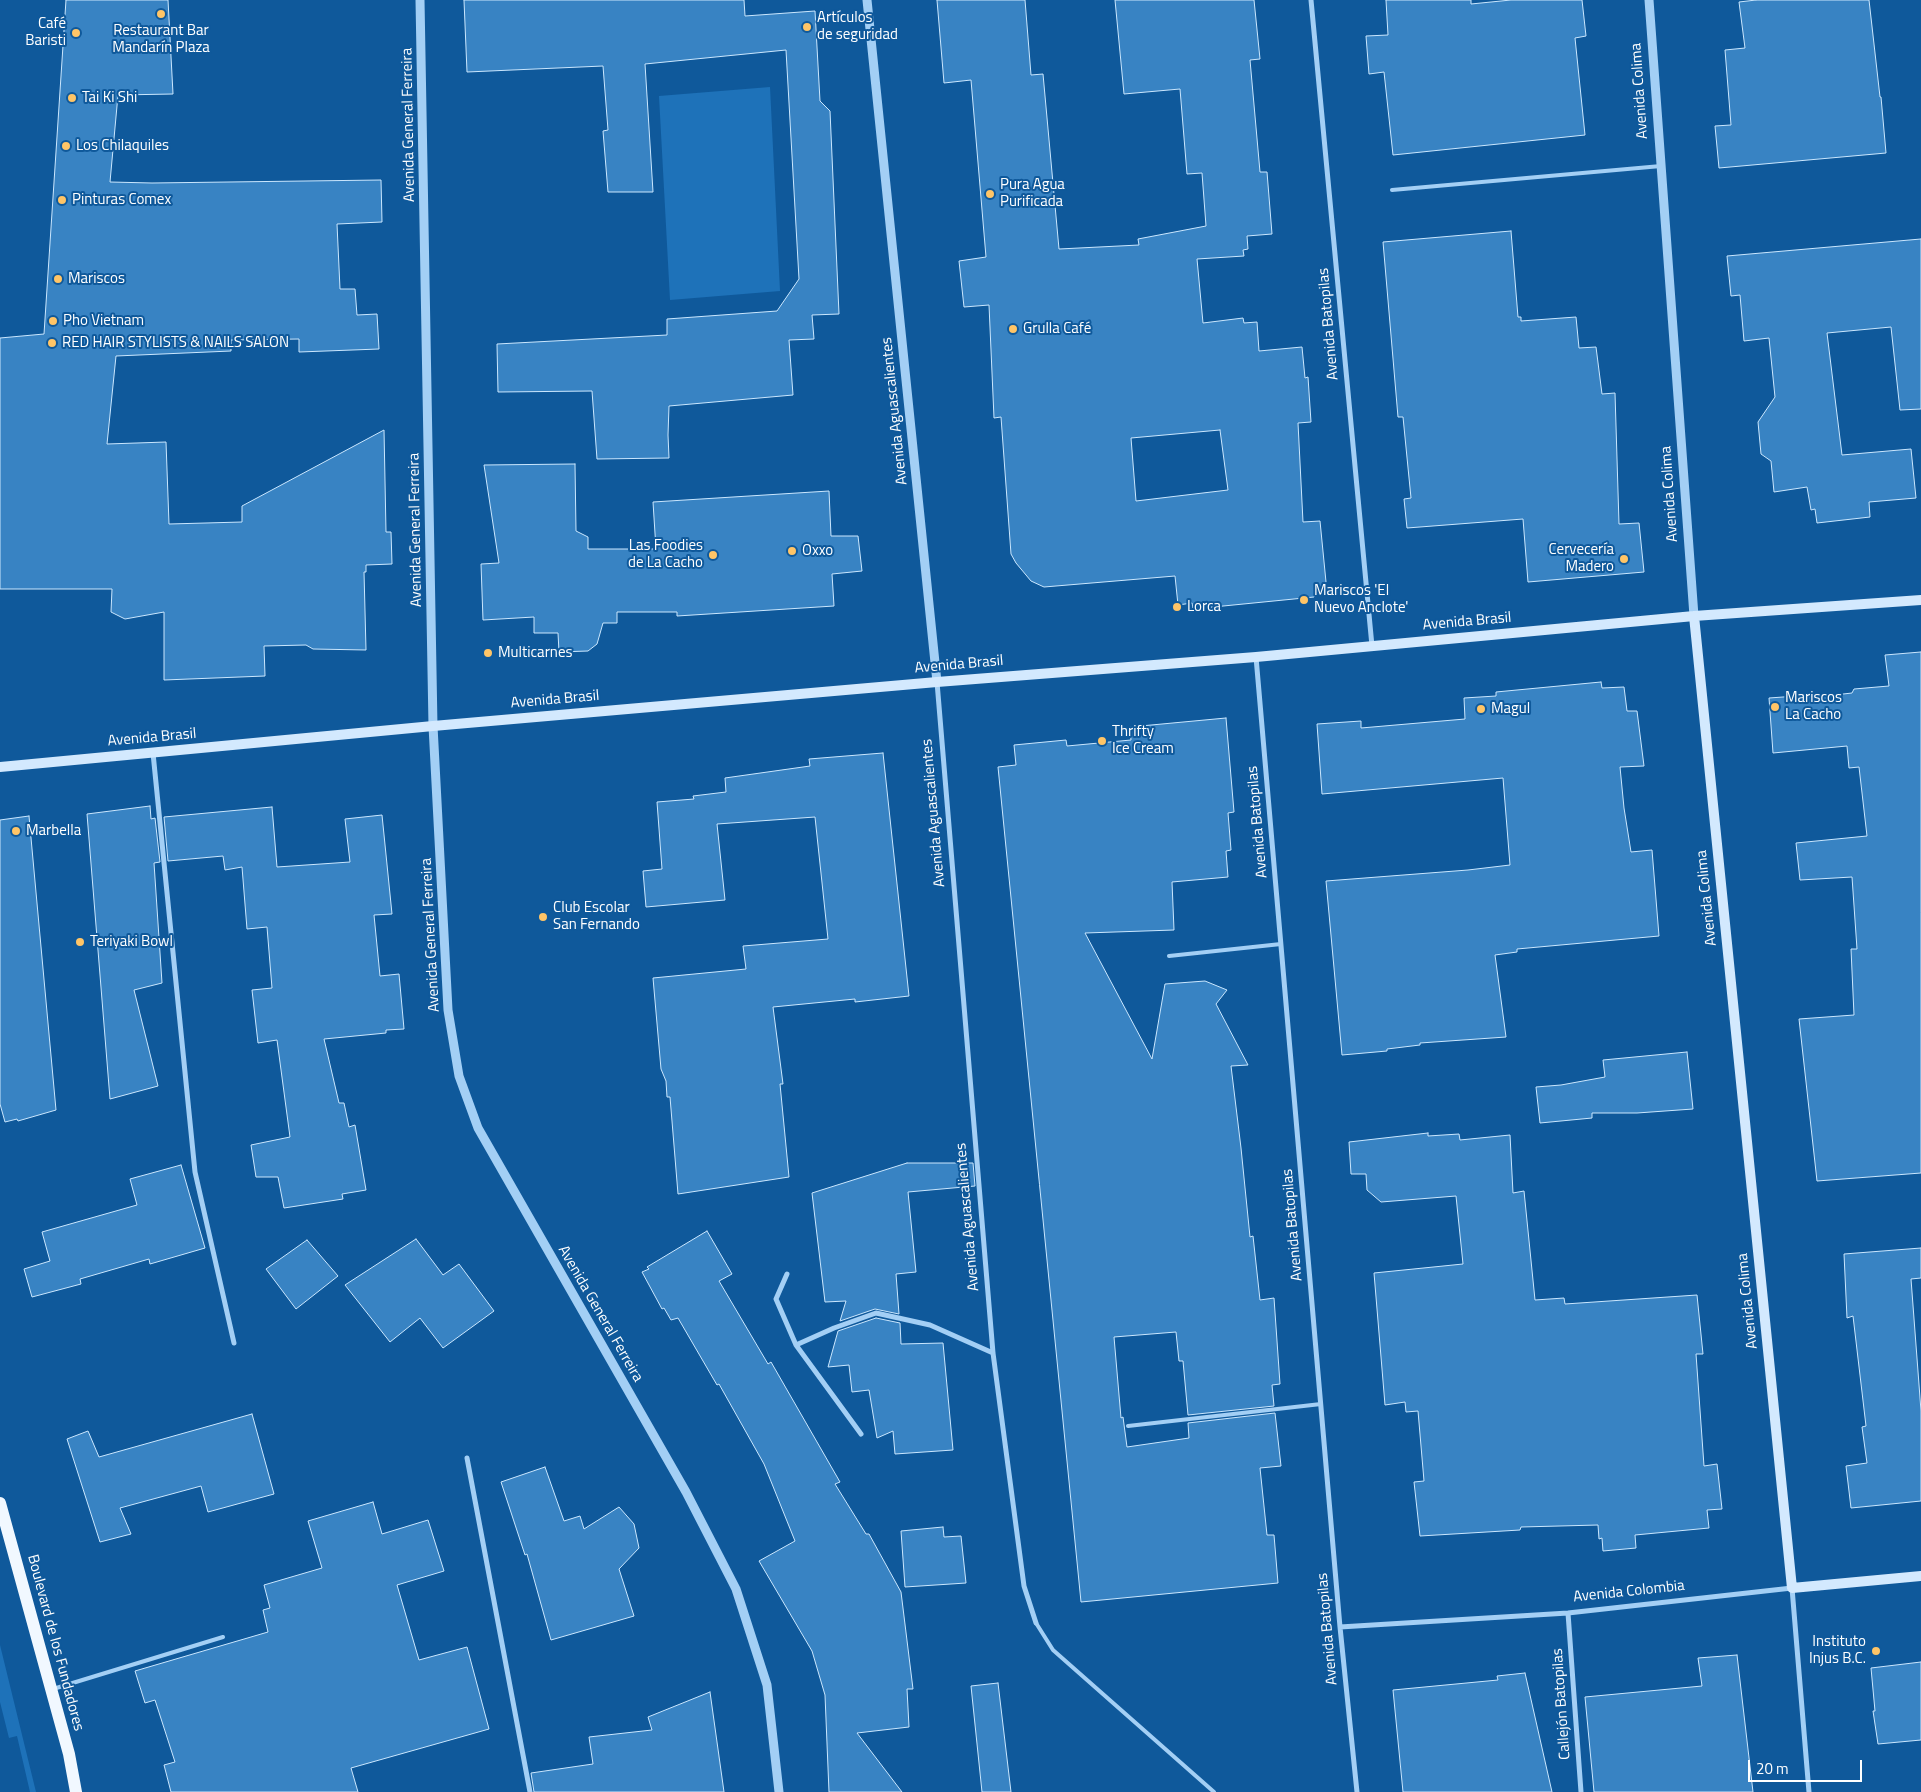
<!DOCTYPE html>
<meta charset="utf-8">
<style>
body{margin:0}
#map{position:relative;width:1921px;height:1792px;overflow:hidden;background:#0f599b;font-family:"Titillium Web",sans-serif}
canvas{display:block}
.scale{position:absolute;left:1748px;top:1760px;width:114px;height:22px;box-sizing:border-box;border:2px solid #fff;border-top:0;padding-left:6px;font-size:15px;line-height:18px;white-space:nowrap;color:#fff;-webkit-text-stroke:4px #0f599b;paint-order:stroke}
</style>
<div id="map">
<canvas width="1921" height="1792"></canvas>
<div class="scale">20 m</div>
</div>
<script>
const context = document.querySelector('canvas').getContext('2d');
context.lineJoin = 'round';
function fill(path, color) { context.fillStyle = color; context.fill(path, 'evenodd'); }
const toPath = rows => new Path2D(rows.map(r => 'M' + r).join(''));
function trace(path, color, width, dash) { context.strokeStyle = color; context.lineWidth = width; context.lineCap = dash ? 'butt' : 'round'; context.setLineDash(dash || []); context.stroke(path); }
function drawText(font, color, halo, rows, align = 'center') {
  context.font = font + ' "Titillium Web",sans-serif'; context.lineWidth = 4; context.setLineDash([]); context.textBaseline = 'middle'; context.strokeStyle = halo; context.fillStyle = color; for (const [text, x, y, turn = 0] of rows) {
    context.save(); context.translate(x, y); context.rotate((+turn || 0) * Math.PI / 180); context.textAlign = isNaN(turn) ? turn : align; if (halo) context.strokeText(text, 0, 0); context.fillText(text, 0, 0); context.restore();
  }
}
fill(toPath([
 [770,87,780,291,670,300,659,96],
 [0,1645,36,1792,30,1792,17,1736,9,1738,0,1702]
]), '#1e72b9');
const building = toPath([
 [66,0,168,0,173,94,118,95,110,182,152,183,381,180,382,222,337,224,340,289,355,289,357,315,377,314,379,349,299,352,299,339,231,340,231,351,116,356,107,444,166,442,169,524,242,522,242,506,384,430,386,532,391,532,392,564,366,565,366,572,364,572,366,650,313,649,306,645,264,646,265,676,164,680,164,612,125,619,111,612,112,589,0,589,0,338,44,334,66,0],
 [464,0,744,0,745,16,815,11,820,101,830,111,839,314,812,315,814,339,789,340,793,395,669,406,668,435,669,458,597,459,592,391,498,392,497,344,667,335,667,319,777,311,799,279,786,50,645,64,653,192,608,192,603,131,608,130,603,66,467,72,464,0],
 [937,0,1025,0,1031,75,1043,74,1059,249,1139,245,1138,239,1206,226,1202,173,1187,174,1180,89,1124,94,1115,0,1254,0,1260,59,1250,60,1260,172,1267,172,1272,234,1247,236,1248,249,1243,250,1244,256,1197,259,1203,323,1243,318,1244,323,1257,322,1259,351,1302,347,1305,378,1308,377,1311,422,1298,423,1303,522,1320,521,1326,582,1314,597,1193,609,1192,603,1178,605,1175,576,1044,587,1031,581,1016,563,1011,554,1001,417,994,418,989,305,964,307,959,261,986,257,971,80,944,83,937,0],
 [1220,430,1228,490,1136,501,1131,438,1220,430],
 [1386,0,1471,0,1471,4,1511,0,1582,0,1586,36,1575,38,1585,135,1393,155,1384,72,1369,74,1366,36,1388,35,1386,0],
 [1756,0,1869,0,1880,97,1881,97,1886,153,1719,168,1715,126,1731,125,1725,50,1745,48,1739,2,1756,0],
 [1511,231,1518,317,1521,317,1521,321,1576,317,1579,348,1596,347,1602,394,1615,393,1619,524,1639,523,1644,572,1528,582,1523,519,1407,528,1404,499,1411,498,1403,417,1398,417,1383,242,1511,231],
 [1921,239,1921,409,1900,410,1891,327,1827,333,1842,455,1911,449,1916,498,1869,502,1870,517,1817,523,1815,509,1811,510,1807,487,1774,492,1771,461,1761,454,1758,422,1775,397,1769,338,1744,341,1740,295,1731,296,1727,256,1921,239],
 [575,464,576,531,588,537,588,549,656,549,653,502,829,491,831,536,858,536,862,571,832,574,834,606,677,616,677,612,617,612,617,623,603,623,597,644,588,651,559,652,558,633,534,633,534,617,483,620,481,564,499,563,484,465,575,464],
 [1921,652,1921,1173,1817,1181,1799,1019,1854,1015,1851,949,1857,949,1852,877,1800,880,1796,843,1867,836,1859,767,1849,768,1847,746,1773,753,1769,698,1797,696,1799,699,1852,693,1854,689,1889,686,1885,655,1921,652],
 [1601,682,1602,688,1624,687,1627,711,1637,711,1644,766,1620,767,1624,808,1631,852,1652,850,1659,936,1517,949,1517,952,1495,955,1506,1037,1420,1043,1420,1045,1387,1049,1387,1051,1342,1055,1326,881,1468,870,1510,865,1503,778,1322,794,1317,724,1361,721,1361,728,1465,719,1464,698,1496,696,1496,692,1601,682],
 [1226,718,1234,812,1228,813,1231,850,1226,851,1228,877,1172,882,1174,930,1085,933,1152,1059,1165,984,1205,981,1227,990,1216,1004,1248,1065,1231,1066,1241,1148,1250,1237,1253,1236,1260,1300,1274,1298,1280,1384,1272,1385,1274,1406,1188,1415,1183,1361,1179,1361,1176,1332,1114,1337,1121,1418,1123,1417,1127,1447,1189,1438,1188,1423,1275,1413,1281,1466,1260,1468,1267,1535,1274,1535,1278,1583,1081,1602,998,767,1016,765,1014,745,1066,740,1067,746,1131,740,1130,727,1226,718],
 [883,753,909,996,855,1002,855,999,773,1007,783,1084,780,1084,789,1177,678,1194,670,1097,667,1097,666,1081,661,1069,653,978,746,969,743,946,828,939,815,817,717,824,725,900,646,907,643,871,662,869,657,802,694,799,693,796,726,792,725,778,810,766,809,759,883,753],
 [150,806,151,819,155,818,160,862,154,863,162,983,134,990,158,1086,110,1099,87,814,150,806],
 [272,807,277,867,350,862,345,819,382,815,392,914,374,915,380,976,399,974,404,1029,386,1030,386,1033,324,1039,339,1103,344,1103,349,1127,355,1125,366,1190,342,1194,343,1199,284,1208,278,1177,256,1177,251,1145,290,1137,277,1040,258,1043,252,990,272,988,267,927,247,929,242,867,225,870,223,856,168,861,164,817,272,807],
 [29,816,56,1110,18,1121,17,1119,5,1122,0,1104,0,820,29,816],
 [1687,1052,1693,1109,1637,1113,1592,1113,1592,1118,1540,1123,1536,1087,1561,1085,1605,1077,1603,1060,1687,1052],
 [1428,1133,1428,1136,1459,1134,1460,1140,1510,1135,1513,1193,1524,1191,1535,1300,1564,1298,1565,1304,1697,1295,1703,1354,1696,1354,1704,1466,1717,1464,1722,1509,1707,1510,1709,1528,1635,1535,1636,1548,1603,1551,1602,1538,1599,1539,1598,1525,1521,1527,1520,1530,1420,1536,1414,1482,1424,1481,1418,1411,1406,1412,1405,1402,1385,1405,1374,1273,1463,1264,1456,1196,1381,1202,1367,1190,1366,1174,1351,1174,1349,1142,1428,1133],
 [907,1163,973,1163,975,1186,908,1192,916,1272,896,1274,899,1314,875,1309,840,1321,846,1301,825,1302,812,1193,907,1163],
 [181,1165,205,1248,150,1264,149,1259,80,1279,81,1284,32,1297,24,1269,50,1261,42,1232,137,1205,130,1179,181,1165],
 [707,1231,732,1274,719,1281,768,1364,771,1362,840,1482,835,1484,866,1534,869,1534,901,1592,913,1689,907,1689,909,1727,857,1733,902,1792,829,1792,825,1695,812,1651,759,1561,795,1541,764,1464,719,1384,717,1385,678,1318,671,1320,664,1308,662,1309,642,1272,649,1269,647,1267,707,1231],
 [416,1239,443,1275,459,1264,494,1311,443,1348,420,1318,390,1342,345,1285,416,1239],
 [307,1240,338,1276,296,1309,266,1269,307,1240],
 [1921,1248,1921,1278,1911,1279,1921,1411,1921,1501,1851,1508,1846,1466,1867,1463,1862,1427,1866,1426,1853,1316,1847,1318,1844,1254,1921,1248],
 [876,1318,900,1323,901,1344,943,1343,953,1450,895,1454,893,1431,877,1438,869,1390,852,1392,849,1365,828,1367,838,1331,876,1318],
 [252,1414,274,1494,208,1512,201,1486,120,1508,131,1534,100,1542,67,1439,88,1431,99,1457,252,1414],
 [545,1467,564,1521,580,1516,584,1529,619,1507,634,1524,639,1548,619,1569,634,1616,551,1640,527,1554,525,1555,501,1482,545,1467],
 [373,1502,382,1534,428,1520,444,1571,397,1585,419,1660,467,1647,489,1729,351,1768,358,1792,171,1792,164,1765,175,1762,155,1700,145,1703,135,1671,268,1632,263,1610,270,1608,264,1585,322,1568,308,1521,373,1502],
 [943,1527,944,1537,961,1536,966,1583,905,1587,901,1531,943,1527],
 [1737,1655,1753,1792,1594,1792,1585,1697,1702,1686,1698,1658,1737,1655],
 [1921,1662,1921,1740,1878,1744,1873,1711,1875,1711,1871,1668,1921,1662],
 [1525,1673,1552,1792,1403,1792,1393,1690,1498,1680,1497,1676,1525,1673],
 [998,1683,1011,1792,982,1792,971,1686,998,1683],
 [710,1692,724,1792,534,1792,531,1773,593,1764,589,1737,652,1730,648,1717,710,1692]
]);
fill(building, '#3883c3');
trace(building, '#cbe7fe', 1);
trace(toPath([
 [1392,190,1661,166],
 [1169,956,1281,944],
 [1128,1426,1321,1404],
 [1036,1623,1053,1650,1214,1792],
 [53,1689,223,1637]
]), '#a3cff5', 4);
trace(toPath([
 [1311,0,1372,646],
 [1256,657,1340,1627,1357,1792],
 [937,682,993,1353,1024,1586,1036,1623],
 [153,753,195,1172,234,1343],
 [787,1274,776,1299,796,1345,861,1434],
 [796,1345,834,1328,876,1313,930,1325,993,1353],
 [467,1458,530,1792],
 [1568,1613,1581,1792],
 [1340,1627,1568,1613,1792,1588,1809,1792]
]), '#a3cff5', 5);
trace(toPath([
 [420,0,433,726,448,1010,459,1076,478,1128,686,1492,736,1589,767,1685,779,1792],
 [867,0,937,682],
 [1649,0,1694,616]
]), '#a3cff5', 9);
trace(toPath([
 [1694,616,1792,1588,1921,1576],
 [0,767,433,726,937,682,1256,657,1694,616,1921,600]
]), '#d3e9fe', 10);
trace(toPath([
 [0,1503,69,1754,76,1792]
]), '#f1f8ff', 12);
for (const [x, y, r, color] of [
 [161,14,5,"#ffc567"],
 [807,27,5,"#ffc567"],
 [76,33,5,"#ffc567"],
 [72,98,5,"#ffc567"],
 [66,146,5,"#ffc567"],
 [990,194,5,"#ffc567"],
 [62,200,5,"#ffc567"],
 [58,279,5,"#ffc567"],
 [53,321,5,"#ffc567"],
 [1013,329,5,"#ffc567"],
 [52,343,5,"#ffc567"],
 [792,551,5,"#ffc567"],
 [713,555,5,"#ffc567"],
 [1624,559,5,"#ffc567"],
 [1304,600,5,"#ffc567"],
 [1177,607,5,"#ffc567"],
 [488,653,5,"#ffc567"],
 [1775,707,5,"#ffc567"],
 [1481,709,5,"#ffc567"],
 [1102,741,5,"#ffc567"],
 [16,831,5,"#ffc567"],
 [543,917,5,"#ffc567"],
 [80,942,5,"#ffc567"],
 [1876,1651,5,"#ffc567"]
]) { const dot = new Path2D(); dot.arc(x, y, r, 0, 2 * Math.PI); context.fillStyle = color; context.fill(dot); trace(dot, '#0f599b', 2); }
drawText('15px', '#fff', '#0f599b', [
 ["Artículos",817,18],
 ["de seguridad",817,35],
 ["Café",66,24,"right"],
 ["Baristi",66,41,"right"],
 ["Restaurant Bar",161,31,"center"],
 ["Mandarín Plaza",161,48,"center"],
 ["Tai Ki Shi",82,98],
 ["Los Chilaquiles",76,146],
 ["Pura Agua",1000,185],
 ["Purificada",1000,202],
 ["Pinturas Comex",72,200],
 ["Mariscos",68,279],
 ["Pho Vietnam",63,321],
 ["Grulla Café",1023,329],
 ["RED HAIR STYLISTS & NAILS SALON",62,343],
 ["Las Foodies",703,546,"right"],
 ["de La Cacho",703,563,"right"],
 ["Cervecería",1614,550,"right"],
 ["Madero",1614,567,"right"],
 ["Oxxo",802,551],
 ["Mariscos 'El",1314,591],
 ["Nuevo Anclote'",1314,608],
 ["Lorca",1187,607],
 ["Multicarnes",498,653],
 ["Mariscos",1785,698],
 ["La Cacho",1785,715],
 ["Magul",1491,709],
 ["Thrifty",1112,732],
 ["Ice Cream",1112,749],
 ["Marbella",26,831],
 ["Club Escolar",553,908],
 ["San Fernando",553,925],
 ["Teriyaki Bowl",90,942],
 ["Instituto",1866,1642,"right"],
 ["Injus B.C.",1866,1659,"right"]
], 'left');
drawText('15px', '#fff', '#0f599b', [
 ["Avenida Colima",1640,91,-94],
 ["Avenida General Ferreira",409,125,-91],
 ["Avenida Batopilas",1329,324,-95],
 ["Avenida Aguascalientes",895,411,-96],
 ["Avenida Colima",1670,494,-94],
 ["Avenida General Ferreira",416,530,-91],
 ["Avenida Brasil",1467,622,-5],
 ["Avenida Brasil",959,665,-5],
 ["Avenida Brasil",555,700,-5],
 ["Avenida Brasil",152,738,-5],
 ["Avenida Aguascalientes",934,813,-95],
 ["Avenida Batopilas",1258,822,-95],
 ["Avenida Colima",1707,898,-96],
 ["Avenida General Ferreira",431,935,-93],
 ["Avenida Aguascalientes",968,1217,-95],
 ["Avenida Batopilas",1293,1225,-95],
 ["Avenida Colima",1748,1301,-96],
 ["Avenida General Ferreira",600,1314,60],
 ["Avenida Colombia",1629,1592,-6],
 ["Avenida Batopilas",1328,1629,-95],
 ["Boulevard de los Fundadores",55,1643,75],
 ["Callejón Batopilas",1562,1704,-94]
]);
</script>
